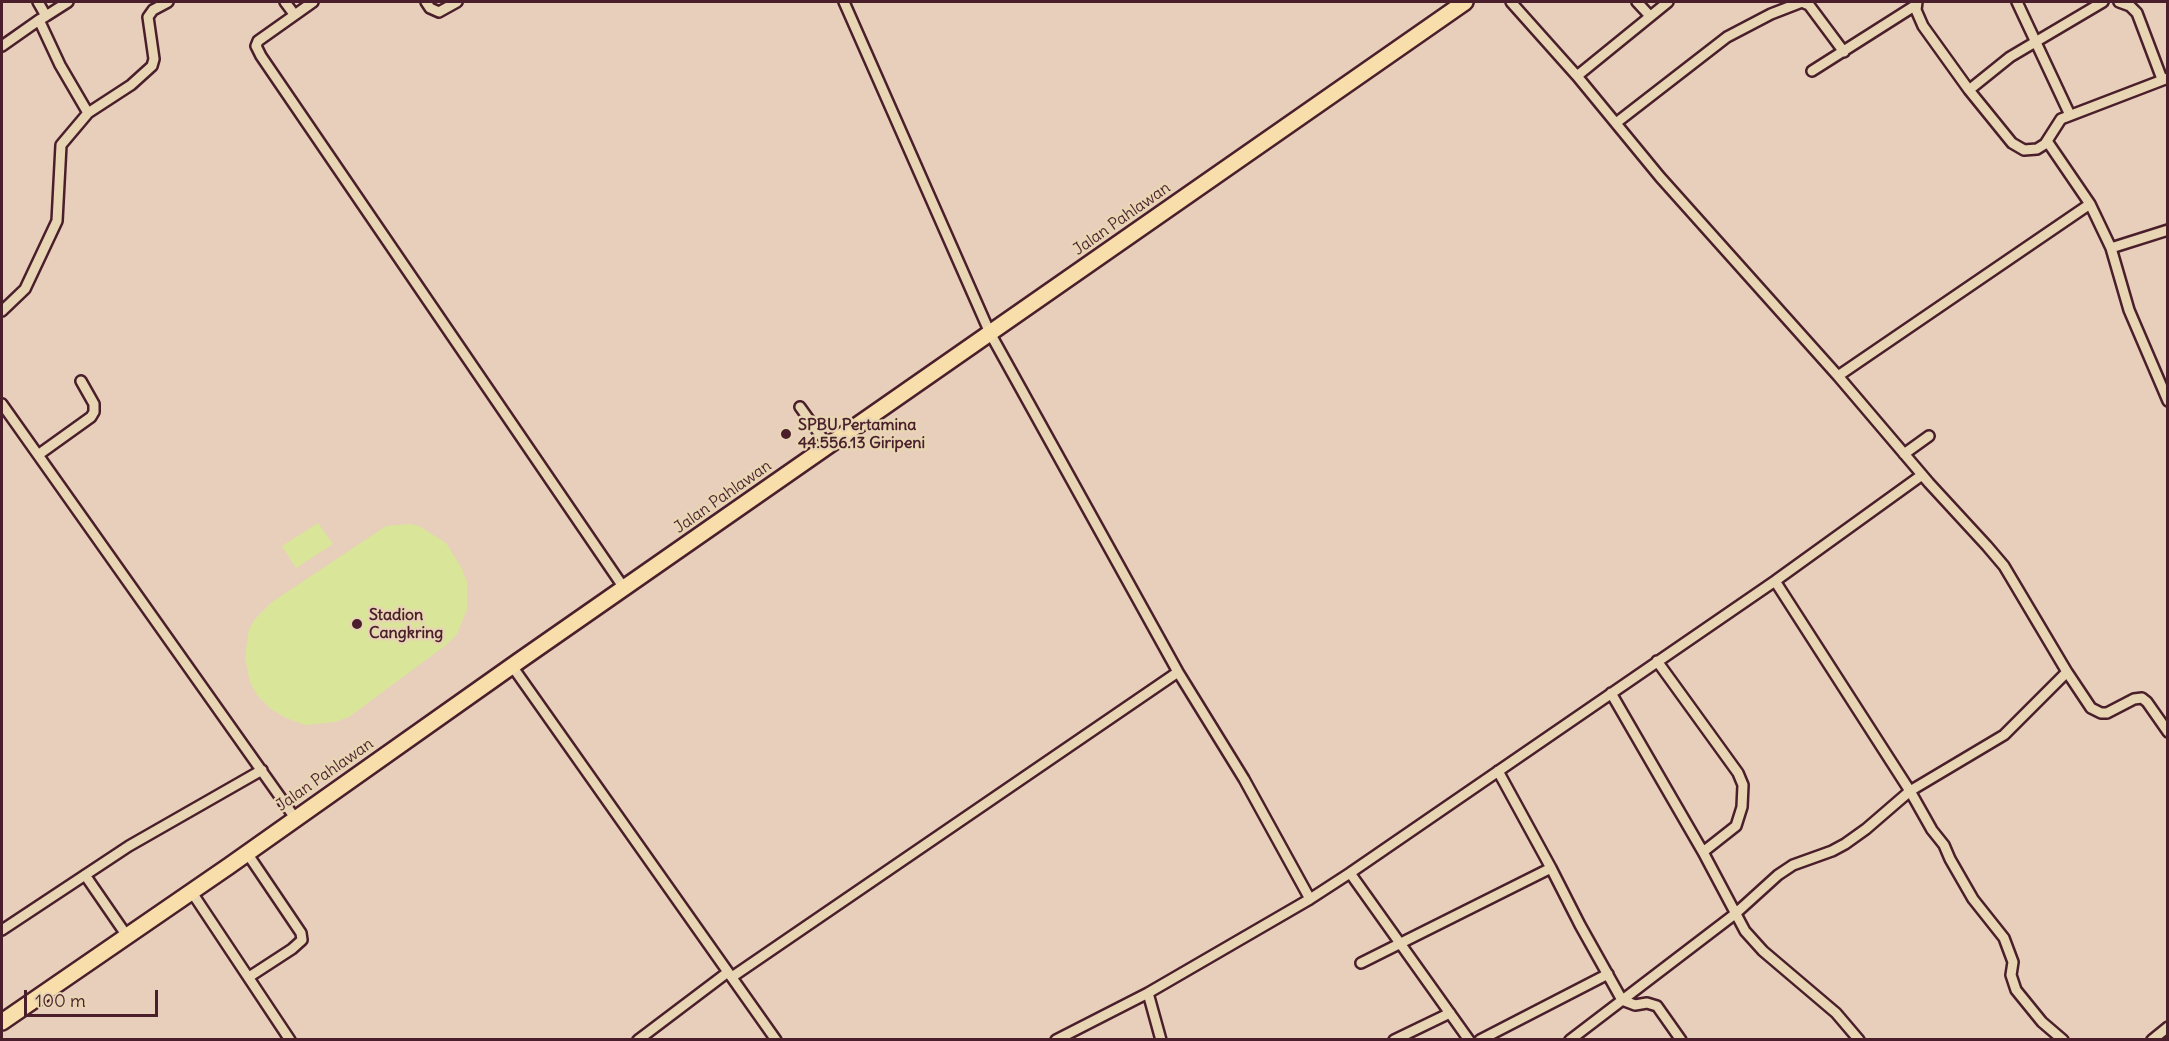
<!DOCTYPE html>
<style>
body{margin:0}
#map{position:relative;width:2169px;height:1041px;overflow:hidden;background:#e8cfbb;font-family:Delius,sans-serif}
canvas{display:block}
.frame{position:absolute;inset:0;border:3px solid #4a1f2b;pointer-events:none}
.scale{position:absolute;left:24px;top:990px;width:134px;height:27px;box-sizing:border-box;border:3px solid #4a1f2b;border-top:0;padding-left:8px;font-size:18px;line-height:21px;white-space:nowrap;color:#4a1f2b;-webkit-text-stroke:4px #e8d5b3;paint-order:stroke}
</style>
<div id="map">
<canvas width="2169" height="1041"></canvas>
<div class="frame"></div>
<div class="scale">100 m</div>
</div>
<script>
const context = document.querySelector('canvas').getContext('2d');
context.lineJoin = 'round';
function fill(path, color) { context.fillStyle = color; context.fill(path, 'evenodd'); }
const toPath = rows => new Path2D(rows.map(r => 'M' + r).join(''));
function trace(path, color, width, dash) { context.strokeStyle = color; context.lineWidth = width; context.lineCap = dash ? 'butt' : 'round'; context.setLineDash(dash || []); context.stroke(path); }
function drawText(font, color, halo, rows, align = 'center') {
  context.font = font + ' Delius,sans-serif'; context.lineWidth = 5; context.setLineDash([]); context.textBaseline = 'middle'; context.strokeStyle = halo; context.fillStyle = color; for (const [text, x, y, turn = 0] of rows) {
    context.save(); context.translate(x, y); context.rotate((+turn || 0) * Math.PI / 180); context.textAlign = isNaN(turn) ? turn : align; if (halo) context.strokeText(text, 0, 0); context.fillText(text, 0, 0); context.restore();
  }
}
fill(toPath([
 [318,523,333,544,296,568,282,546],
 [410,524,419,526,446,543,462,569,467,582,467,609,457,634,446,645,349,717,335,722,305,725,286,718,271,709,257,695,250,682,245,657,249,629,255,619,272,602,386,526]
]), '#d9e598');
const street = toPath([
 [38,2,46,16,68,2],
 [285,2,294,14],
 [313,2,258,41,256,46,261,56,624,588],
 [426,2,430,8,439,12,457,2],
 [844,2,990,333,1178,672,1244,779,1310,899],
 [1511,2,1577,76,1660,177,1838,376,1929,483,1987,546,2004,566,2067,672,2091,708,2101,713,2107,713,2134,699,2142,698,2147,702,2168,732],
 [1637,2,1650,16],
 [1917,2,1916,10,1923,26,1969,90,2012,143,2024,150,2037,149,2045,144,2061,119,2168,78],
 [2017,2,2070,115],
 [2119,2,2130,6,2137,13,2162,79],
 [2,46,39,20],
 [1812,71,1916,5],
 [1577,76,1668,2],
 [1969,90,2010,57,2103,2],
 [88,113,131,85,152,66,154,59,148,17,153,10,168,2],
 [1616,123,1727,37,1771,14,1802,2,1809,5,1844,52],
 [2047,141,2090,204,2111,248,2129,310,2168,401],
 [2111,248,2168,230],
 [2,311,25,289,57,221,61,145,88,113,60,65,39,20,46,16],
 [1838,376,2090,204],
 [2,404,295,818],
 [800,407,828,446],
 [1904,454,1929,436],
 [38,455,91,417,94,412,94,404,81,381],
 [1657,661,1738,773,1743,785,1742,807,1736,826,1703,852],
 [512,666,776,1040],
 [1611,693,1703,852,1745,931,1763,951,1836,1013,1859,1040],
 [1498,771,1551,868],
 [247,853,301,933,302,940,292,949,249,977],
 [1350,873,1469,1040],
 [85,875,127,936],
 [191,891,290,1040],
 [2,930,129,846,262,770],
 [1361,963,1551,868,1580,925,1622,1000,1635,1005,1647,1003,1657,1006,1681,1040],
 [732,977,1178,672],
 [1148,993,1161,1040],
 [638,1040,728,972],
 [1056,1040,1148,993,1310,899,1350,873,1775,581,1922,475],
 [1394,1040,1450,1013],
 [1480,1040,1608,974],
 [1570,1040,1735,914,1778,875,1793,865,1832,851,1845,844,1866,829,1910,791,1775,581],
 [2063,1040,2042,1022,2016,990,2011,975,2013,962,2004,938,1973,899,1950,859,1944,845,1932,830,1910,791,2004,735,2067,672],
 [2152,1040,2168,1027]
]);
const primary = toPath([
 [2,1022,229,866,519,661,1465,2]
]);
trace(street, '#4a1f2b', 14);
trace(primary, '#4a1f2b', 20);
trace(street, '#e8d5b3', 9);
trace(primary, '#f8deab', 15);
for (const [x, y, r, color] of [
 [786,434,6,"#4a1f2b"],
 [357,624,6,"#4a1f2b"]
]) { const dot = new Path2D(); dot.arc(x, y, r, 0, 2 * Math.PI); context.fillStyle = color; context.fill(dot); trace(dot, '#e8d5b3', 2); }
drawText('16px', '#4a1f2b', '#e8d5b3', [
 ["Jalan Pahlawan",1122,219,-35],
 ["Jalan Pahlawan",723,497,-35],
 ["Jalan Pahlawan",325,775,-35]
]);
drawText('bold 16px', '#4a1f2b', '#e8d5b3', [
 ["SPBU Pertamina",798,425],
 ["44.556.13 Giripeni",798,443],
 ["Stadion",369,615],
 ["Cangkring",369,633]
], 'left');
</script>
